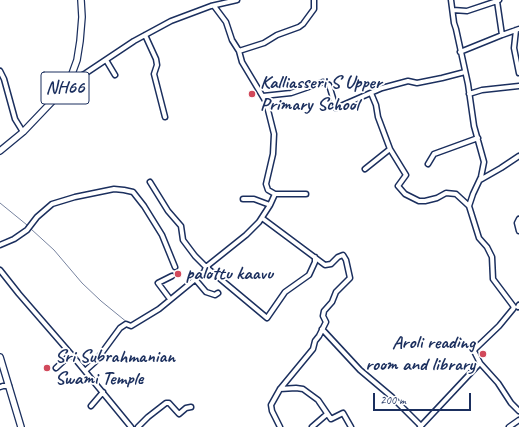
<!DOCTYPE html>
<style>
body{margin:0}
#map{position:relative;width:519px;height:427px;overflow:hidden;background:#fff;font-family:Caveat,sans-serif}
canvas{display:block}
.scale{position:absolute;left:373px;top:393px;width:98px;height:18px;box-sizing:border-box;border:2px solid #1b2f5e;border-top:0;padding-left:5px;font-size:12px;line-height:14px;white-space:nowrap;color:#1b2f5e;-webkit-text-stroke:3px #fff;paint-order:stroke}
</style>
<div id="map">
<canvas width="519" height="427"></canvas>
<div class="scale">200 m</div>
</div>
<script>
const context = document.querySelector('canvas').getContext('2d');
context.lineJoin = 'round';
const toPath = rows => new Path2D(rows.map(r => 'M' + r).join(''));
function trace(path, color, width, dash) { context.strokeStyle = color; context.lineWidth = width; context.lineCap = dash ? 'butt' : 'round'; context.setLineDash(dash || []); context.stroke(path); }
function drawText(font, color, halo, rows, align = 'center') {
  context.font = font + ' Caveat,sans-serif'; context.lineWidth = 3.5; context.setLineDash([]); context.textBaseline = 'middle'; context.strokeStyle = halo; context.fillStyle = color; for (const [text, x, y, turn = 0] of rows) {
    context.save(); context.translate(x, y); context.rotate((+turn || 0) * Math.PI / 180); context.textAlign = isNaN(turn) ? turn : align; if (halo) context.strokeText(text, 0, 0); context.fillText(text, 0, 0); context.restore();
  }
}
trace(toPath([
 [0,203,27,225],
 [31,229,54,250,82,283,101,301,128,323]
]), '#77839f', 1);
const minor = toPath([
 [453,10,467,11,497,1],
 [516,30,514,48,519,73],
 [145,35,156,59,157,65,154,74,165,117],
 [502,35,519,29],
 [239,51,264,43,277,35,299,27,303,24,314,9,314,0],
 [460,52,502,35,497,1,499,0],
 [106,60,115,75],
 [0,71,4,79,15,119,23,132],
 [69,82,86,73,134,41,171,21,211,6,237,0],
 [371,93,376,105,378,117,390,149],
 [469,94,482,90,519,86],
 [263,96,291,93,323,82,329,85,336,108,382,88,408,81,417,83,442,78,465,72],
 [428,164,434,154,478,138],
 [365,169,390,149,406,175,398,186,405,194,419,201,425,201,437,198,446,193,456,194,469,206],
 [480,180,501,168,519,156],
 [150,182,168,211,181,226,183,240,195,256,206,267,267,318,285,292,309,275,315,262,315,257],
 [275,194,306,194],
 [243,199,254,199,270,205],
 [262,218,325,265,331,264,338,257,343,255,346,260,350,278,336,292,332,302,324,311,323,316,326,322,319,336,315,341,313,349,280,389,271,405,272,411,280,427],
 [519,219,517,223,519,231],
 [0,245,14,239,27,230,37,217,52,204,75,197,114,189,124,190,133,192,144,206,162,235,175,267],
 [0,270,19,294,71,354,131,427],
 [195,279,206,292,215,295,218,293],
 [170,299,158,283,172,276],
 [518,307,519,305],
 [322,329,360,370,392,397,421,426],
 [480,363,498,383,511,403,519,411],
 [56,368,71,354],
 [85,371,95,362,120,328,126,324,131,326,159,309,204,272,206,267,246,235,259,222,270,205,275,194,268,190,266,184,273,154,274,134,266,102,242,62,239,51,232,40,226,22,214,6],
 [0,387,3,386,9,386],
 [280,389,296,388,303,389,318,400,331,419,343,413,351,427],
 [91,406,103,392],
 [138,427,148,417,166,403,169,403,179,414,186,408,191,407],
 [312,427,327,414],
 [420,427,480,363,474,351,475,349,499,326,513,309,514,307,493,279,492,257,487,247,479,238,469,206,473,194,481,177,484,162,474,126,468,84,456,29,454,23,451,0],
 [509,427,519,420]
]);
const highway = toPath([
 [0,151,23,132,63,90,69,82,77,60,80,41,82,17,81,0],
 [0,357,21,427]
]);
trace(minor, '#1b2f5e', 7);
trace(highway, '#1b2f5e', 8);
trace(minor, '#fff', 4);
trace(highway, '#fff', 5.5);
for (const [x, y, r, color] of [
 [252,94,4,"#d1495b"],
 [178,274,4,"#d1495b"],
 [483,354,4,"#d1495b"],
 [47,368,4,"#d1495b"]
]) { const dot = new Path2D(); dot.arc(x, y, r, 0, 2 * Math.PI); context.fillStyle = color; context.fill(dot); trace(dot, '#fff', 1.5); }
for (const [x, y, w] of [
 [65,88,48]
]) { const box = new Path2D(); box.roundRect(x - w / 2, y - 16, w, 32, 3); context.fillStyle = '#fff'; context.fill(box); trace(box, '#1b2f5e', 1); }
drawText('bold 18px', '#1b2f5e', null, [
 ["NH66",65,88]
]);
drawText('bold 19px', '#1b2f5e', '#fff', [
 ["Kalliasseri S Upper",260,83],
 ["Primary School",260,105],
 ["palottu kaavu",186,274],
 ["Aroli reading",475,343,"right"],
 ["room and library",475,365,"right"],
 ["Sri Subrahmanian",55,357],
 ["Swami Temple",55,379]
], 'left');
</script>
